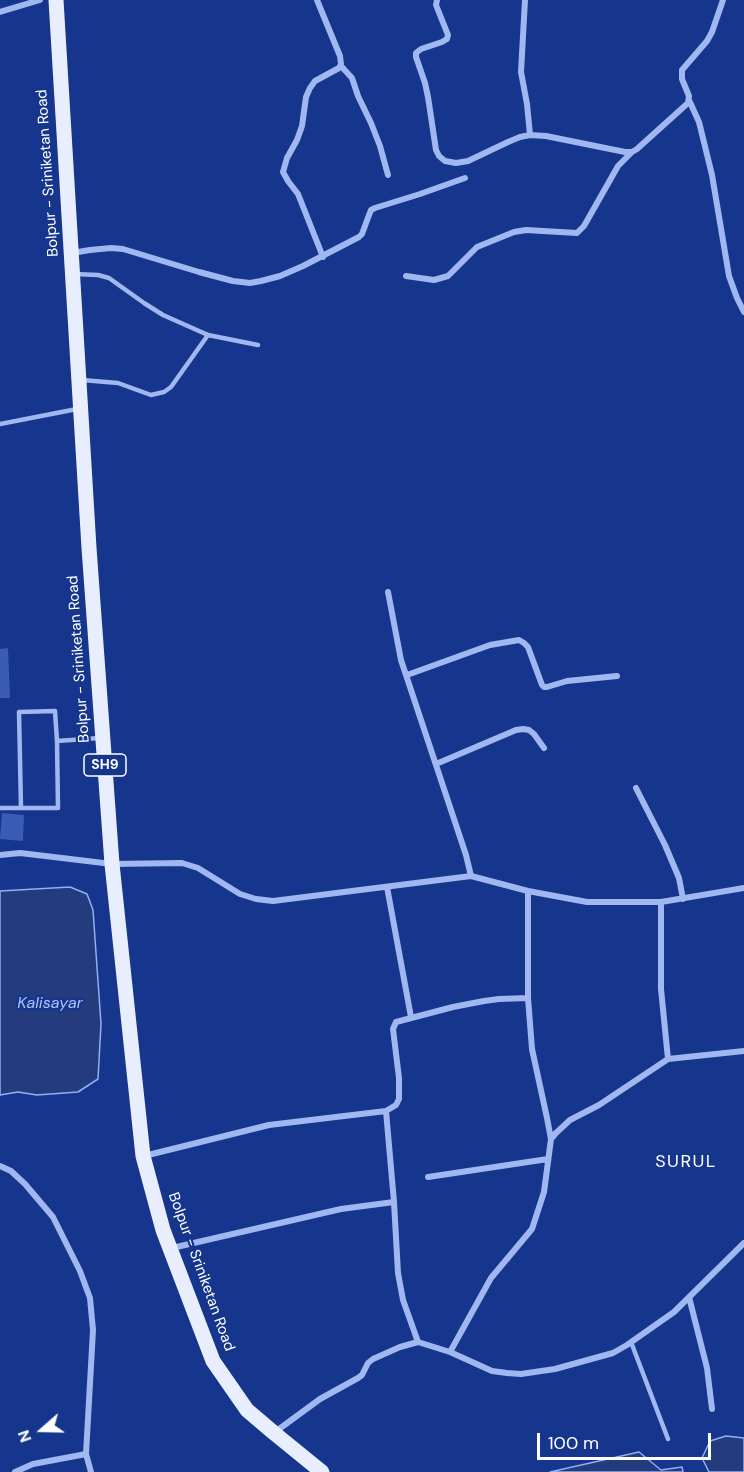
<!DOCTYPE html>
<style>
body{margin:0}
#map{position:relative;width:744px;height:1472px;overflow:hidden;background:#16368d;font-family:"DM Sans",sans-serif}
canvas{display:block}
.north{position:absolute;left:12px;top:1400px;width:60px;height:60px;-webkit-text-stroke:4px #16368d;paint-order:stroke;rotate:250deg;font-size:16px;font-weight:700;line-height:24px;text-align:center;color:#fff}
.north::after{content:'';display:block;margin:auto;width:21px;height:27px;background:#fff;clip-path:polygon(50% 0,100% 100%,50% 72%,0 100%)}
.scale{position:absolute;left:537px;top:1433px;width:174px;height:27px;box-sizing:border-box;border:3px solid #fff;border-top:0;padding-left:8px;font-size:18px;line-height:21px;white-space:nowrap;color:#fff;-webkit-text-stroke:4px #16368d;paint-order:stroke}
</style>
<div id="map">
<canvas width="744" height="1472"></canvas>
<div class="north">N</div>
<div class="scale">100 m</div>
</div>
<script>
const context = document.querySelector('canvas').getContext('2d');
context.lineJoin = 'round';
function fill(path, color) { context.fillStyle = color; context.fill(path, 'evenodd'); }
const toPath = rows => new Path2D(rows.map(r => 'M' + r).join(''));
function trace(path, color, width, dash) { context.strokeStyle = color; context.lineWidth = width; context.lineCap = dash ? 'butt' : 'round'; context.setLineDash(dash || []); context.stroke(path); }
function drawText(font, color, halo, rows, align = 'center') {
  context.font = font + ' "DM Sans",sans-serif'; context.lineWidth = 4.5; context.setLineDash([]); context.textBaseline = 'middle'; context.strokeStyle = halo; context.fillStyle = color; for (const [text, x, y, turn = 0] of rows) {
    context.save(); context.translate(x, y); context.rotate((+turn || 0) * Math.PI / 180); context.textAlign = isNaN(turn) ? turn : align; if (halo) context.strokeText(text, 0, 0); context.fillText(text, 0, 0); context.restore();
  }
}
const water = toPath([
 [70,887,87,894,93,910,101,1024,98,1079,78,1092,37,1095,18,1092,0,1095,0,891,70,887],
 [726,1436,744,1438,744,1472,709,1472,702,1458,710,1441,726,1436],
 [639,1452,661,1470,682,1467,683,1472,550,1472,639,1452]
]);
fill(water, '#243c7e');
trace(water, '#93aff2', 1.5);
fill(toPath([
 [8,648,10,698,0,698,0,649],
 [2,813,24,815,23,841,0,839]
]), '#3a5cb4');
trace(toPath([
 [74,274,98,275,109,278,144,303,163,315,208,335,258,345],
 [82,380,118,383,151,395,164,392,171,387,208,335],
 [0,424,77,409],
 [57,741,55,711,19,712,21,808,58,808,57,741,100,738],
 [0,808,21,808],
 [631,1342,668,1439]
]), '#a1b7f0', 4.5);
trace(toPath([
 [317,0,340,56,341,64,339,68,315,81,310,88,306,97,302,126,297,140,287,158,283,172,288,181,298,194,323,257],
 [437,0,436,5,448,35,447,39,442,42,421,49,416,53,416,57,425,83,428,97,436,150,439,156,445,161,456,163,468,161,508,142,520,137,530,135,546,136,625,152,632,152,637,149,688,103,689,96,682,79,682,70,707,41,712,32,723,0],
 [525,0,521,72,527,104,530,135],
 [0,12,40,0],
 [341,66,352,78,358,96,371,123,380,146,388,175],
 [689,100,699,122,712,175,729,276,737,298,744,312],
 [72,253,90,250,111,248,123,249,199,272,233,281,250,283,261,281,280,276,303,266,359,237,362,234,369,215,371,210,375,208,420,194,465,178],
 [406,276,434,280,448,276,477,247,514,232,526,230,577,233,584,226,618,166,632,152],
 [388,592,401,660,466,855,471,876],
 [407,675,490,645,519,640,524,643,528,647,542,685,544,687,547,687,567,681,617,676],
 [436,764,516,730,523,729,529,730,534,734,544,748],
 [636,788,665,845,679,878,683,899],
 [0,855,20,853,112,864,182,863,198,868,240,894,256,899,273,901,471,876,528,891,587,902,661,902,744,888],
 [387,887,411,1017],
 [528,891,528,998,532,1049,547,1118,551,1139],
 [661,902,661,989,668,1059],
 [386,1111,394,1202,398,1273,403,1300,418,1342],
 [144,1156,269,1125,386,1111,396,1105,399,1099,399,1078,393,1029,396,1022,453,1007,484,1001,499,999,528,998],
 [0,1166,11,1171,25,1184,53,1217,80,1271,90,1298,93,1330,86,1454,91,1472],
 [428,1177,548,1159],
 [172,1248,341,1209,394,1202],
 [689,1297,707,1368,712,1409],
 [450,1352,491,1278,532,1229,544,1192,551,1139,556,1133,570,1120,599,1105,668,1059,744,1051],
 [275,1432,320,1399,358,1378,362,1375,368,1363,373,1359,400,1347,418,1342,450,1352,492,1371,507,1373,521,1374,555,1369,613,1353,627,1345,674,1312,744,1243],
 [15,1472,33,1464,86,1454]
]), '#a1b7f0', 6);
trace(toPath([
 [56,0,89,548,112,864,143,1156,163,1230,213,1361,247,1410,274,1433,322,1472]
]), '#e9eeff', 15);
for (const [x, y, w] of [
 [105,765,42]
]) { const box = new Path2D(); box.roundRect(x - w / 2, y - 11, w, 22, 4.5); context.fillStyle = '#16368d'; context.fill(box); trace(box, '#fff', 1.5); }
drawText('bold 14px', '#fff', null, [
 ["SH9",105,765]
]);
drawText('15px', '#fff', '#16368d', [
 ["Bolpur - Sriniketan Road",48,173,-94],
 ["Bolpur - Sriniketan Road",79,659,-94],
 ["Bolpur - Sriniketan Road",201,1272,70]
]);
drawText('italic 16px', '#adc2f7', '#16368d', [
 ["Kalisayar",50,1004]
]);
context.letterSpacing = '1.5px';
drawText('18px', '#fff', '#16368d', [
 ["SURUL",686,1162]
]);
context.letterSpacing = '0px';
</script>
